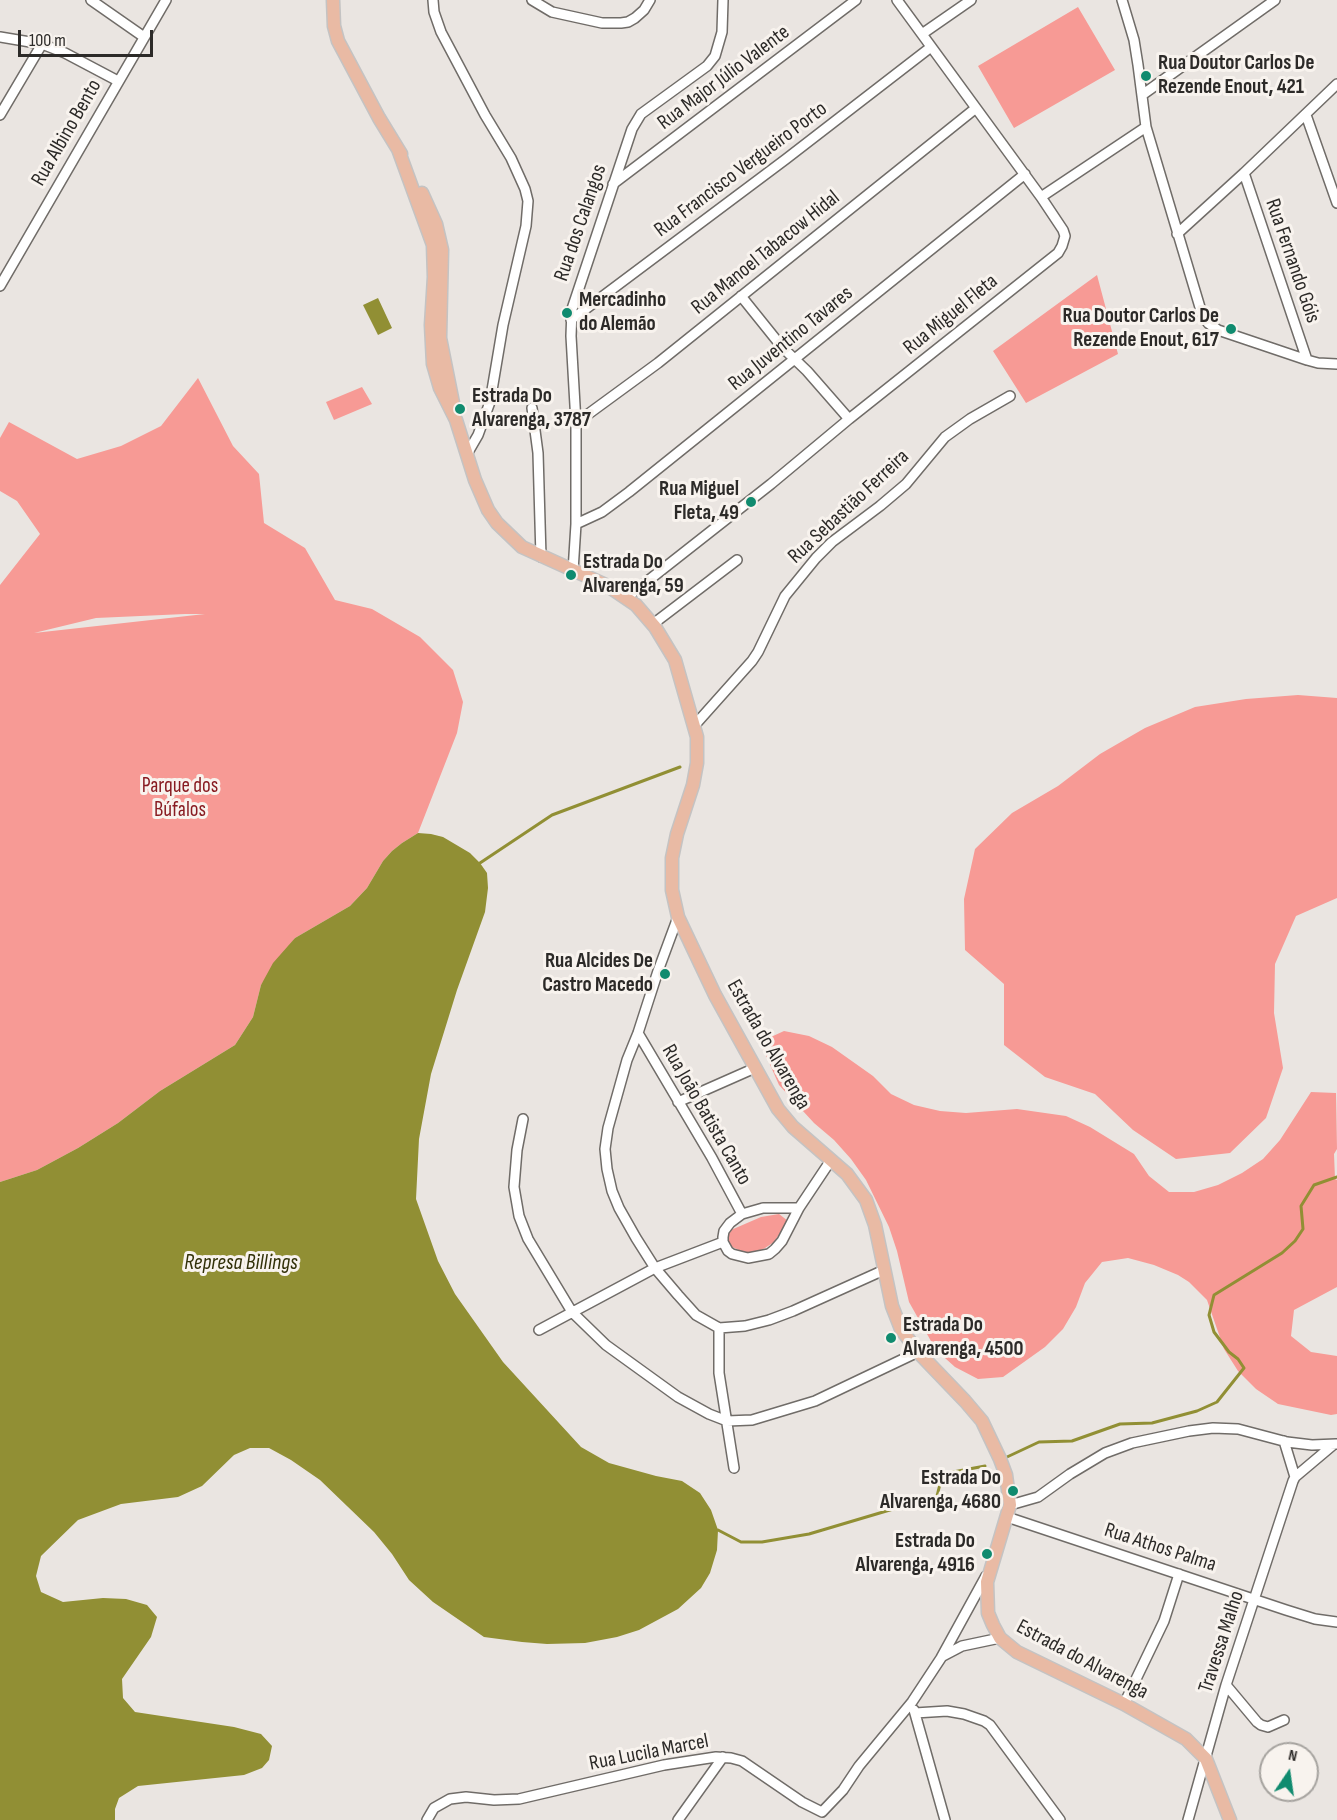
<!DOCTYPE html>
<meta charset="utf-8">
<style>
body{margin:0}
#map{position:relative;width:1337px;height:1820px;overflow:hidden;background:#eae5e1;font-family:"Sofia Sans Condensed",sans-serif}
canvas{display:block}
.north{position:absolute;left:1259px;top:1742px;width:60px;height:60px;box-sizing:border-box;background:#f8f3ee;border:2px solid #a6a39f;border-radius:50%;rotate:13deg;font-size:16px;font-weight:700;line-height:24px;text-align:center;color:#2c2a28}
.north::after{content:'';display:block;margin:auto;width:21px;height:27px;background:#108b6f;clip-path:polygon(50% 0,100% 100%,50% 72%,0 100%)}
.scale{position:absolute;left:18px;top:30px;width:135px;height:27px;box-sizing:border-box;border:3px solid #2c2a28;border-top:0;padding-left:8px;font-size:18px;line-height:21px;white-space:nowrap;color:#2c2a28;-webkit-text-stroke:4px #f8f3ee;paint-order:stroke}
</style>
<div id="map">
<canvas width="1337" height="1820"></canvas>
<div class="north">N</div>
<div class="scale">100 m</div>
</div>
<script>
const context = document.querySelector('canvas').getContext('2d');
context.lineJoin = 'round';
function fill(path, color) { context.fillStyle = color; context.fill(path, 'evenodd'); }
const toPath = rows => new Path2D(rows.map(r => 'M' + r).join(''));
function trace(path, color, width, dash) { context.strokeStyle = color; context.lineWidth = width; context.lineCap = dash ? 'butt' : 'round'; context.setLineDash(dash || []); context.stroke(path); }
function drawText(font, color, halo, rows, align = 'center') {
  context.font = font + ' "Sofia Sans Condensed",sans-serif'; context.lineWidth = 6; context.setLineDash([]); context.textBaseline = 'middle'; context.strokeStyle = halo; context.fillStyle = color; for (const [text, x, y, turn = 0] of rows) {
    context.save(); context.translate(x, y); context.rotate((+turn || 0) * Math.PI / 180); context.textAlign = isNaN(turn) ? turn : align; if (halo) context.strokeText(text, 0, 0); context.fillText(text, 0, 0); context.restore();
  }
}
fill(toPath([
 [1078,7,1115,70,1014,128,978,66],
 [1097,275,1118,354,1026,403,993,351],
 [198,378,233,446,259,474,264,523,305,548,335,600,372,609,420,637,453,670,463,702,457,733,418,833,402,843,392,851,383,861,367,888,350,906,295,938,261,985,253,1017,235,1045,160,1091,118,1123,78,1148,37,1170,0,1182,0,585,40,534,17,501,0,491,0,438,9,422,77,459,121,446,161,426],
 [185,614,205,614,34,633,96,618],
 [362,387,372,404,334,420,326,402],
 [1298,695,1337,698,1337,898,1296,916,1275,964,1274,1013,1283,1068,1266,1118,1230,1153,1176,1159,1133,1130,1095,1094,1045,1077,1004,1045,1004,984,965,950,964,899,975,849,1012,813,1058,786,1100,754,1145,728,1195,707,1246,699],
 [784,1031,809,1036,832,1047,873,1076,891,1094,914,1105,940,1111,966,1113,1017,1109,1066,1116,1090,1127,1134,1154,1149,1176,1169,1192,1194,1192,1218,1185,1242,1173,1263,1159,1280,1140,1311,1092,1336,1093,1337,1149,1334,1154,1335,1179,1337,1180,1337,1287,1294,1310,1291,1336,1311,1352,1337,1356,1337,1414,1331,1415,1278,1404,1256,1389,1238,1371,1224,1349,1207,1300,1189,1282,1178,1275,1154,1265,1128,1258,1102,1262,1085,1283,1076,1307,1063,1329,1045,1347,1003,1377,978,1379,955,1367,936,1350,909,1302,897,1251,889,1227,866,1180,851,1159,834,1140,814,1123,779,1085,760,1042],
 [779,1214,788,1221,774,1242,765,1248,757,1252,743,1252,726,1244,726,1236,731,1230,761,1217]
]), '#f79a95');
fill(toPath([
 [378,298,392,328,378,335,363,305],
 [418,833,431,834,443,837,470,853,480,863,487,873,488,888,485,912,457,990,431,1074,419,1139,416,1199,438,1261,455,1294,503,1362,581,1447,609,1463,656,1476,682,1481,700,1493,711,1510,718,1530,717,1550,710,1573,701,1588,678,1609,639,1630,617,1637,585,1643,547,1644,522,1642,484,1637,433,1602,409,1580,392,1554,374,1532,320,1480,291,1460,269,1448,250,1448,234,1455,202,1486,178,1497,121,1504,78,1520,41,1556,36,1576,41,1592,63,1602,103,1598,126,1599,147,1605,157,1617,151,1637,122,1679,123,1698,135,1712,234,1727,261,1734,272,1746,269,1760,262,1768,244,1775,138,1786,119,1798,115,1809,115,1820,0,1820,0,1182,37,1170,78,1148,118,1123,160,1091,235,1045,253,1017,261,985,273,963,295,938,350,906,367,888,383,861,392,851,402,843]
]), '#918f34');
trace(toPath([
 [480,863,552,815,680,767],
 [1007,1457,1039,1442,1072,1441,1120,1424,1152,1423,1197,1411,1217,1402,1244,1368,1238,1359,1229,1352,1214,1332,1209,1315,1214,1295,1282,1253,1295,1241,1303,1229,1301,1206,1314,1185,1337,1177],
 [718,1530,741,1542,762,1542,809,1534,937,1496,940,1484,953,1472,985,1466]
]), '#918f34', 3);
const minor = toPath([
 [91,0,144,37],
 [433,0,434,12,441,32,485,115,511,158,525,189,528,201,526,226,503,325,490,402,478,435,467,454],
 [532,0,552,12,602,23,621,23,628,22,635,18,644,10,650,0],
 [1122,0,1134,40,1138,65,1146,127,1202,314,1208,323,1218,330,1307,360,1318,363,1337,364],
 [922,34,971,0],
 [0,37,42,44,65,53,118,81],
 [1142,95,1275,0],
 [0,115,42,44],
 [1306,115,1337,203],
 [1244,173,1307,360],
 [613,184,856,0],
 [1041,197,1146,127],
 [1177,234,1244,173,1337,84],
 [0,286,166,0],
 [741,296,782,347,807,371,849,419],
 [571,320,786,159,931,47],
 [532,408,538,453,541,557],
 [576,423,658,363,976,108],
 [576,524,602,512,629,492,1025,174],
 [573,571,576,524,576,423,571,336,572,309,632,129,641,114,707,66,715,56,722,32,723,0],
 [626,598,771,484,849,419,1058,253,1062,246,1065,236,1063,230,1041,197,897,0],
 [653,624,737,560],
 [694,726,752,661,758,652,785,596,816,558,832,542,880,506,906,484,945,437,970,419,1010,396],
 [678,917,658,971,638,1033,627,1060,608,1128,605,1149,607,1169,612,1191,619,1208,636,1238,655,1268,678,1295,696,1315,719,1328,745,1326,769,1320,793,1311,884,1270],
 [638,1033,712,1158,742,1214],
 [678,1102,755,1068],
 [523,1119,517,1150,514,1187,519,1216,528,1239,572,1312,606,1345,678,1397,709,1414,727,1421,752,1420,815,1401,918,1352],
 [763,1208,799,1208,782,1241,775,1249,769,1254,748,1258,732,1254,728,1251,723,1242,723,1237,724,1231,730,1223,742,1214,763,1208],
 [799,1208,831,1160],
 [719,1328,719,1373,734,1468],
 [539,1330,655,1268,723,1242],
 [1284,1441,1295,1477],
 [1010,1505,1038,1497,1070,1474,1105,1453,1132,1443,1189,1431,1213,1428,1238,1429,1287,1442,1312,1445,1336,1444],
 [1007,1517,1286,1610,1315,1619,1337,1622],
 [943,1656,962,1646,1000,1638],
 [1226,1685,1257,1722,1261,1725,1268,1727,1284,1720],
 [1124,1704,1164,1621,1179,1574],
 [914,1710,945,1820],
 [915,1713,947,1711,964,1714,984,1721,990,1725,1060,1820],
 [427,1820,434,1808,450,1799,466,1797,494,1800,519,1799,664,1765,716,1757,731,1758,742,1761,802,1802,822,1812,843,1790,859,1766,912,1702,941,1658,986,1576],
 [678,1820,723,1757],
 [1188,1820,1226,1685,1293,1481,1295,1477,1333,1445]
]);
const major = toPath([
 [333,0,334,26,338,41,379,118,401,154],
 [398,149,433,245,434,277,431,325,433,364,440,388,456,420,475,480,488,510,497,523,522,547,608,586,636,605,655,627,675,660,697,737,697,763,693,785,677,834,672,858,672,890,678,917,715,995,778,1109,793,1127,847,1174,866,1200,875,1225,892,1306,901,1329,918,1352,965,1401,982,1421,1000,1459,1006,1475,1010,1505,987,1582,988,1613,993,1625,1000,1638,1017,1652,1124,1704,1186,1739,1206,1759,1230,1820],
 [422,193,436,224,442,250,440,338,455,413]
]);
trace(minor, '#706c68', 12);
trace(major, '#c4c3c3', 15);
trace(minor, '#fff', 9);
trace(major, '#e9baa4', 12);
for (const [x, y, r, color] of [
 [1146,76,6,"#108b6f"],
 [567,313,6,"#108b6f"],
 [1231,329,6,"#108b6f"],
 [460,409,6,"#108b6f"],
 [751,502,6,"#108b6f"],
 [571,575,6,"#108b6f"],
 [665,974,6,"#108b6f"],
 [891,1338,6,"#108b6f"],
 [1013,1491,6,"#108b6f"],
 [987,1554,6,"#108b6f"]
]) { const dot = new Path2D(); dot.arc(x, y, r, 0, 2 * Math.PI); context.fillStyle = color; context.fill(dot); trace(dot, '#f8f3ee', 2); }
drawText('bold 21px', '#2c2a28', '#f8f3ee', [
 ["Rua Doutor Carlos De",1158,64],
 ["Rezende Enout, 421",1158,88],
 ["Mercadinho",579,301],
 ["do Alemão",579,325],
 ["Rua Doutor Carlos De",1219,317,"right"],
 ["Rezende Enout, 617",1219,341,"right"],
 ["Estrada Do",472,397],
 ["Alvarenga, 3787",472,421],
 ["Rua Miguel",739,490,"right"],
 ["Fleta, 49",739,514,"right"],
 ["Estrada Do",583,563],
 ["Alvarenga, 59",583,587],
 ["Rua Alcides De",653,962,"right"],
 ["Castro Macedo",653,986,"right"],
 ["Estrada Do",903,1326],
 ["Alvarenga, 4500",903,1350],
 ["Estrada Do",1001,1479,"right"],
 ["Alvarenga, 4680",1001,1503,"right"],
 ["Estrada Do",975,1542,"right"],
 ["Alvarenga, 4916",975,1566,"right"]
], 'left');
drawText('21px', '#2c2a28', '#f8f3ee', [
 ["Rua Major Júlio Valente",724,78,-37],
 ["Rua Albino Bento",67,133,-60],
 ["Rua Francisco Vergueiro Porto",741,170,-37],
 ["Rua dos Calangos",581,223,-71],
 ["Rua Manoel Tabacow Hidal",766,253,-39],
 ["Rua Fernando Góis",1292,261,71],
 ["Rua Miguel Fleta",951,315,-39],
 ["Rua Juventino Tavares",791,339,-39],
 ["Rua Sebastião Ferreira",849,507,-43],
 ["Estrada do Alvarenga",768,1045,60],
 ["Rua João Batista Canto",706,1115,60],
 ["Rua Athos Palma",1160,1548,18],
 ["Travessa Malho",1222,1642,-72],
 ["Estrada do Alvarenga",1082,1660,28],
 ["Rua Lucila Marcel",649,1753,-11]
]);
drawText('21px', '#881c22', '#f8f3ee', [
 ["Parque dos",180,787],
 ["Búfalos",180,811]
]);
drawText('italic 22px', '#323109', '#f8f3ee', [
 ["Represa Billings",241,1263]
]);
</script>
